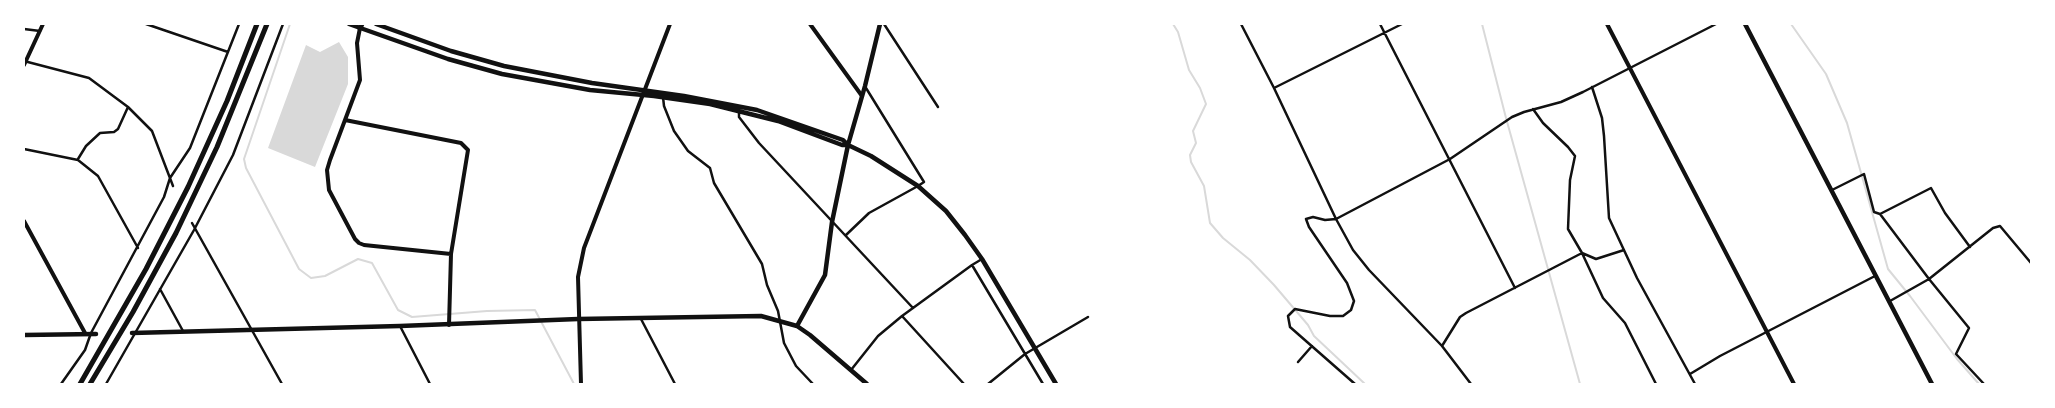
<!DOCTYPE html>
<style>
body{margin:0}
#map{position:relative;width:2055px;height:408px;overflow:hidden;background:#fff;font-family:"Golos Text",sans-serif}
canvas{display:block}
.frame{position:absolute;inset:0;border:25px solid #fff;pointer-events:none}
</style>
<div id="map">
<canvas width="2055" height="408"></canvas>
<div class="frame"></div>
</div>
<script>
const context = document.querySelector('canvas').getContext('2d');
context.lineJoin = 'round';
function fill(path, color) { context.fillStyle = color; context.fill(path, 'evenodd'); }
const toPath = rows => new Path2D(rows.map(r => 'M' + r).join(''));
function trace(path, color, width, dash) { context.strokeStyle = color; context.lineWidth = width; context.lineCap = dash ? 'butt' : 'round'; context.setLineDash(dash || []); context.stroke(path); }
fill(toPath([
 [339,42,348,57,348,84,315,167,268,148,306,45,320,52]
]), '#d9d9d9');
trace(toPath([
 [290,24,244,159,246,168,299,269,311,278,325,276,358,259,372,263,398,310,412,317,487,311,535,310,574,384],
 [1173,24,1178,32,1189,70,1200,88,1206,104,1193,131,1196,143,1190,155,1191,162,1204,186,1210,223,1223,238,1250,260,1274,285,1308,325,1314,336,1365,384],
 [1482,24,1506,118,1580,384],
 [1791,24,1826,74,1847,123,1888,269,1910,296,1957,359,1979,384]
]), '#d9d9d9', 2);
trace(toPath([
 [146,24,228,52],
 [884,24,938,107],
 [1241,24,1274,88,1336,219,1353,250,1369,270,1442,346,1471,384],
 [1380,24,1515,288],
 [24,29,40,31],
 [24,61,89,78,128,107,152,131,173,186],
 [1592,87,1602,118,1604,136,1609,218,1637,278,1695,384],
 [1274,88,1402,24],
 [663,97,664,106,674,131,688,151,710,168,714,183,762,264,767,285,778,311,784,343,796,366,813,384],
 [1533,109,1543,123,1568,147,1575,156,1570,180,1568,229,1582,253,1603,298,1625,323,1656,384],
 [739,112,739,117,759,143,913,308],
 [24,149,78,160,98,176,138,248],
 [78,159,86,146,100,133,114,132,118,129,128,107],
 [1832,190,1864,174,1874,212,1880,214,1931,188,1945,213,1970,247],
 [1880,214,1929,279,1969,328,1956,354,1984,384],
 [192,223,282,384],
 [846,235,869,213,918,186,924,182,866,88],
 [982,259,972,265,1043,384],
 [160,289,183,331],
 [1890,301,1929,279,1993,228,2000,226,2031,263],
 [902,316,964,384],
 [641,319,675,384],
 [400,326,430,384],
 [1442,346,1460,317,1466,313,1582,253,1596,259,1624,250],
 [1298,362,1312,346],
 [851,370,878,336,902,316,972,265],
 [1690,374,1720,356,1875,276],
 [61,384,85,350,91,333,164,197,170,178,190,148,239,24],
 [106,384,194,230,233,155,283,24],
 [988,384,1025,354,1088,317],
 [1355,384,1290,327,1288,316,1295,309,1330,316,1343,316,1351,310,1354,301,1347,283,1309,227,1306,219,1313,217,1325,220,1336,219,1450,159,1512,117,1524,112,1561,102,1583,92,1716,24]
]), '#111', 2.5);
trace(toPath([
 [810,24,862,96],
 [1607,24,1794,384],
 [360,28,357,43,360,80,330,160,327,170,329,190,355,239,359,243,364,245,451,254],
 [345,120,461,143,468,150,451,254,449,325],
 [24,221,85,333],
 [581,384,578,277,584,248,670,24]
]), '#111', 4);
trace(toPath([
 [24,65,43,24]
]), '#111', 4);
trace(toPath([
 [349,24,448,59,502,74,590,90,654,96,710,104,778,121,842,145,848,145,871,156,918,186,946,211,965,235,982,259,1056,384],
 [376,24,451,51,504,66,592,83,684,96,757,110,843,140,848,145],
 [1745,24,1932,384],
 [797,326,825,275,832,222,848,145,865,86,880,24],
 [132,333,400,326,578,319,761,316,797,326,810,335,867,384],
 [24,335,96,334]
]), '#111', 4.5);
trace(toPath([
 [360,28,362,24],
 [80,384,146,269,188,187,227,101,257,24],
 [90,384,133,312,176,233,217,147,267,24]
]), '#111', 5);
</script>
